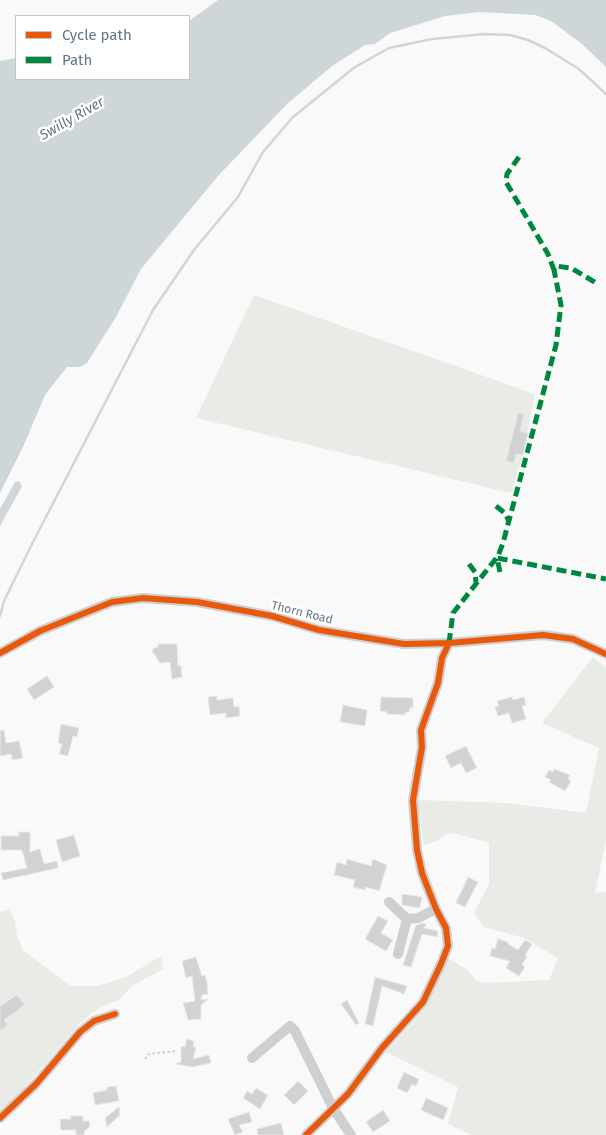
<!DOCTYPE html>
<style>
body{margin:0}
#map{position:relative;width:606px;height:1135px;overflow:hidden;background:#f9f9f9;font-family:"Fira Sans",sans-serif}
canvas{display:block}
.legend{position:absolute;left:15px;top:15px;width:175px;height:65px;box-sizing:border-box;background:#fff;border:1px solid #c1c8cd;margin:0;padding:6px 9px;list-style:none;font-size:15px;color:#657683}
.legend li{display:flex;align-items:center;gap:10px;height:25px}
.legend b{width:25px;border:1px solid #c1c8cd}
</style>
<div id="map">
<canvas width="606" height="1135"></canvas>
<ul class="legend">
<li><b style="height:6px;background:#e8590c"></b>Cycle path</li>
<li><b style="height:6px;background:#00873e"></b>Path</li>
</ul>
</div>
<script>
const context = document.querySelector('canvas').getContext('2d');
context.lineJoin = 'round';
function fill(path, color) { context.fillStyle = color; context.fill(path, 'evenodd'); }
const toPath = rows => new Path2D(rows.map(r => 'M' + r).join(''));
function trace(path, color, width, dash) { context.strokeStyle = color; context.lineWidth = width; context.lineCap = dash ? 'butt' : 'round'; context.setLineDash(dash || []); context.stroke(path); }
function drawText(font, color, halo, rows, align = 'center') {
  context.font = font + ' "Fira Sans",sans-serif'; context.lineWidth = 5; context.setLineDash([]); context.textBaseline = 'middle'; context.strokeStyle = halo; context.fillStyle = color; for (const [text, x, y, turn = 0] of rows) {
    context.save(); context.translate(x, y); context.rotate((+turn || 0) * Math.PI / 180); context.textAlign = isNaN(turn) ? turn : align; if (halo) context.strokeText(text, 0, 0); context.fillText(text, 0, 0); context.restore();
  }
}
fill(toPath([
 [254,295,535,394,523,455,511,493,196,418],
 [593,657,606,668,606,840,595,893,606,892,606,1135,472,1135,448,1124,458,1087,386,1052,417,1018,431,994,448,958,469,971,475,980,484,983,549,980,558,958,524,938,484,927,474,913,489,884,489,843,453,833,444,835,437,841,424,845,417,800,506,803,586,813,599,748,542,723],
 [9,909,15,921,17,936,23,950,70,986,98,986,126,977,161,956,163,969,132,986,119,1000,99,1008,80,1023,13,1101,0,1112,0,912]
]), '#e8ebe6');
fill(toPath([
 [218,0,606,0,606,67,582,44,551,21,535,15,479,12,445,16,390,33,375,44,365,45,332,66,287,104,218,176,141,269,116,317,87,363,80,367,67,367,45,395,23,447,0,493,0,61,16,58,16,79,189,79,189,21],
 [19,481,22,486,0,526,0,509,15,482]
]), '#ced6d9');
trace(toPath([
 [0,616,4,601,32,544,153,310,194,250,238,197,263,152,293,117,355,67,389,48,432,39,485,34,510,35,528,40,545,48,579,69,606,94]
]), '#ced6d9', 2.5);
const building = toPath([
 [518,413,524,414,520,431,528,433,523,455,516,454,514,463,506,461,518,413],
 [158,644,177,644,178,666,181,666,182,677,172,679,170,662,160,663,152,651,154,648,158,647,158,644],
 [47,676,54,687,34,700,27,689,47,676],
 [217,696,217,700,233,698,234,707,239,706,240,716,226,718,226,713,210,715,208,697,217,696],
 [381,697,413,698,413,707,410,708,409,712,405,712,405,715,387,714,387,712,380,711,381,697],
 [512,697,513,700,524,697,526,705,522,706,526,719,512,723,509,713,498,716,495,707,499,706,497,701,512,697],
 [343,705,367,710,365,726,340,722,343,705],
 [61,724,79,728,77,737,73,736,68,756,59,754,62,744,58,743,61,724],
 [4,730,6,743,19,741,23,758,12,760,11,754,0,756,0,731,4,730],
 [466,746,477,768,466,773,461,763,451,768,445,756,466,746],
 [554,769,570,775,568,779,571,781,565,791,549,782,551,780,545,777,549,770,553,772,554,769],
 [19,832,30,832,30,852,40,849,44,864,57,861,58,868,3,880,1,873,27,868,22,850,1,850,1,836,19,836,19,832],
 [74,835,80,856,62,862,56,840,74,835],
 [347,859,371,866,373,859,387,865,379,891,366,887,365,890,353,887,355,880,334,875,337,862,346,865,347,859],
 [468,877,478,882,465,907,456,903,468,877],
 [402,894,422,897,420,908,402,905,402,894],
 [378,916,388,921,381,933,393,940,386,951,365,939,378,916],
 [423,923,426,924,424,928,438,931,437,937,422,934,411,967,403,965,416,925,423,923],
 [498,939,508,942,508,944,518,950,525,940,532,944,525,955,527,956,522,965,525,967,519,976,506,968,510,961,490,956,492,948,495,949,498,939],
 [196,957,202,976,205,975,207,982,208,994,202,995,201,1000,208,999,201,1005,201,1019,188,1020,183,1003,195,1001,192,976,186,978,182,961,196,957],
 [375,977,407,986,404,994,382,986,373,1026,365,1024,375,977],
 [17,995,25,1005,4,1020,8,1025,0,1031,0,1006,17,995],
 [347,1000,359,1023,356,1025,341,1004,347,1000],
 [187,1039,194,1041,193,1047,196,1047,193,1059,209,1055,211,1063,192,1067,175,1064,181,1062,181,1046,185,1047,187,1039],
 [404,1072,419,1079,416,1086,412,1084,407,1093,397,1088,404,1072],
 [298,1081,308,1091,294,1105,284,1095,298,1081],
 [116,1086,119,1101,95,1105,93,1093,107,1090,107,1087,116,1086],
 [256,1088,268,1095,260,1109,243,1098,247,1091,252,1094,256,1088],
 [426,1098,448,1108,443,1120,421,1110,426,1098],
 [119,1107,120,1115,107,1127,105,1118,119,1107],
 [383,1110,390,1121,373,1132,366,1122,383,1110],
 [249,1112,252,1122,239,1125,243,1132,235,1135,228,1119,249,1112],
 [71,1116,83,1116,83,1121,89,1121,90,1126,84,1132,84,1135,76,1135,76,1130,61,1130,60,1119,71,1119,71,1116],
 [281,1123,284,1135,258,1135,257,1129,281,1123]
]);
fill(building, '#d0d2d3');
trace(building, '#e8e8e8', 1);
trace(toPath([
 [145,1059,149,1054,177,1051]
]), '#cbcccd', 2, [2.5, 2.5]);
trace(toPath([
 [0,653,40,631,112,602,143,598,197,602,272,616,319,630,404,644,449,643,543,635,573,639,606,654],
 [389,902,407,919,418,918,436,909],
 [398,954,407,919],
 [252,1058,290,1026,295,1031,333,1108,351,1135],
 [0,1118,36,1084,80,1032,94,1021,115,1014],
 [306,1135,348,1094,382,1048,423,1002,441,964,448,946,446,928,436,909,422,873,417,850,413,800,422,747,421,730,438,683,442,658,449,643]
]), '#cecfd0', 10);
trace(toPath([
 [519,157,507,174,506,182,548,254,554,270],
 [496,506,506,514,509,522],
 [469,564,475,572,476,582],
 [500,572,497,558,606,579],
 [449,643,453,613,498,556,503,543,556,345,561,305,554,270,556,266,571,268,598,284]
]), '#00873e', 5, [10, 5]);
trace(toPath([
 [0,653,40,631,112,602,143,598,197,602,272,616,319,630,404,644,449,643,543,635,573,639,606,654],
 [0,1118,36,1084,80,1032,94,1021,115,1014],
 [306,1135,348,1094,382,1048,423,1002,441,964,448,946,446,928,436,909,422,873,417,850,413,800,422,747,421,730,438,683,442,658,449,643]
]), '#e8590c', 6);
drawText('12px', '#657683', '#fff', [
 ["Thorn Road",302,613,14]
]);
drawText('italic 14px', '#60757c', '#fff', [
 ["Swilly River",72,119,-30]
]);
</script>
